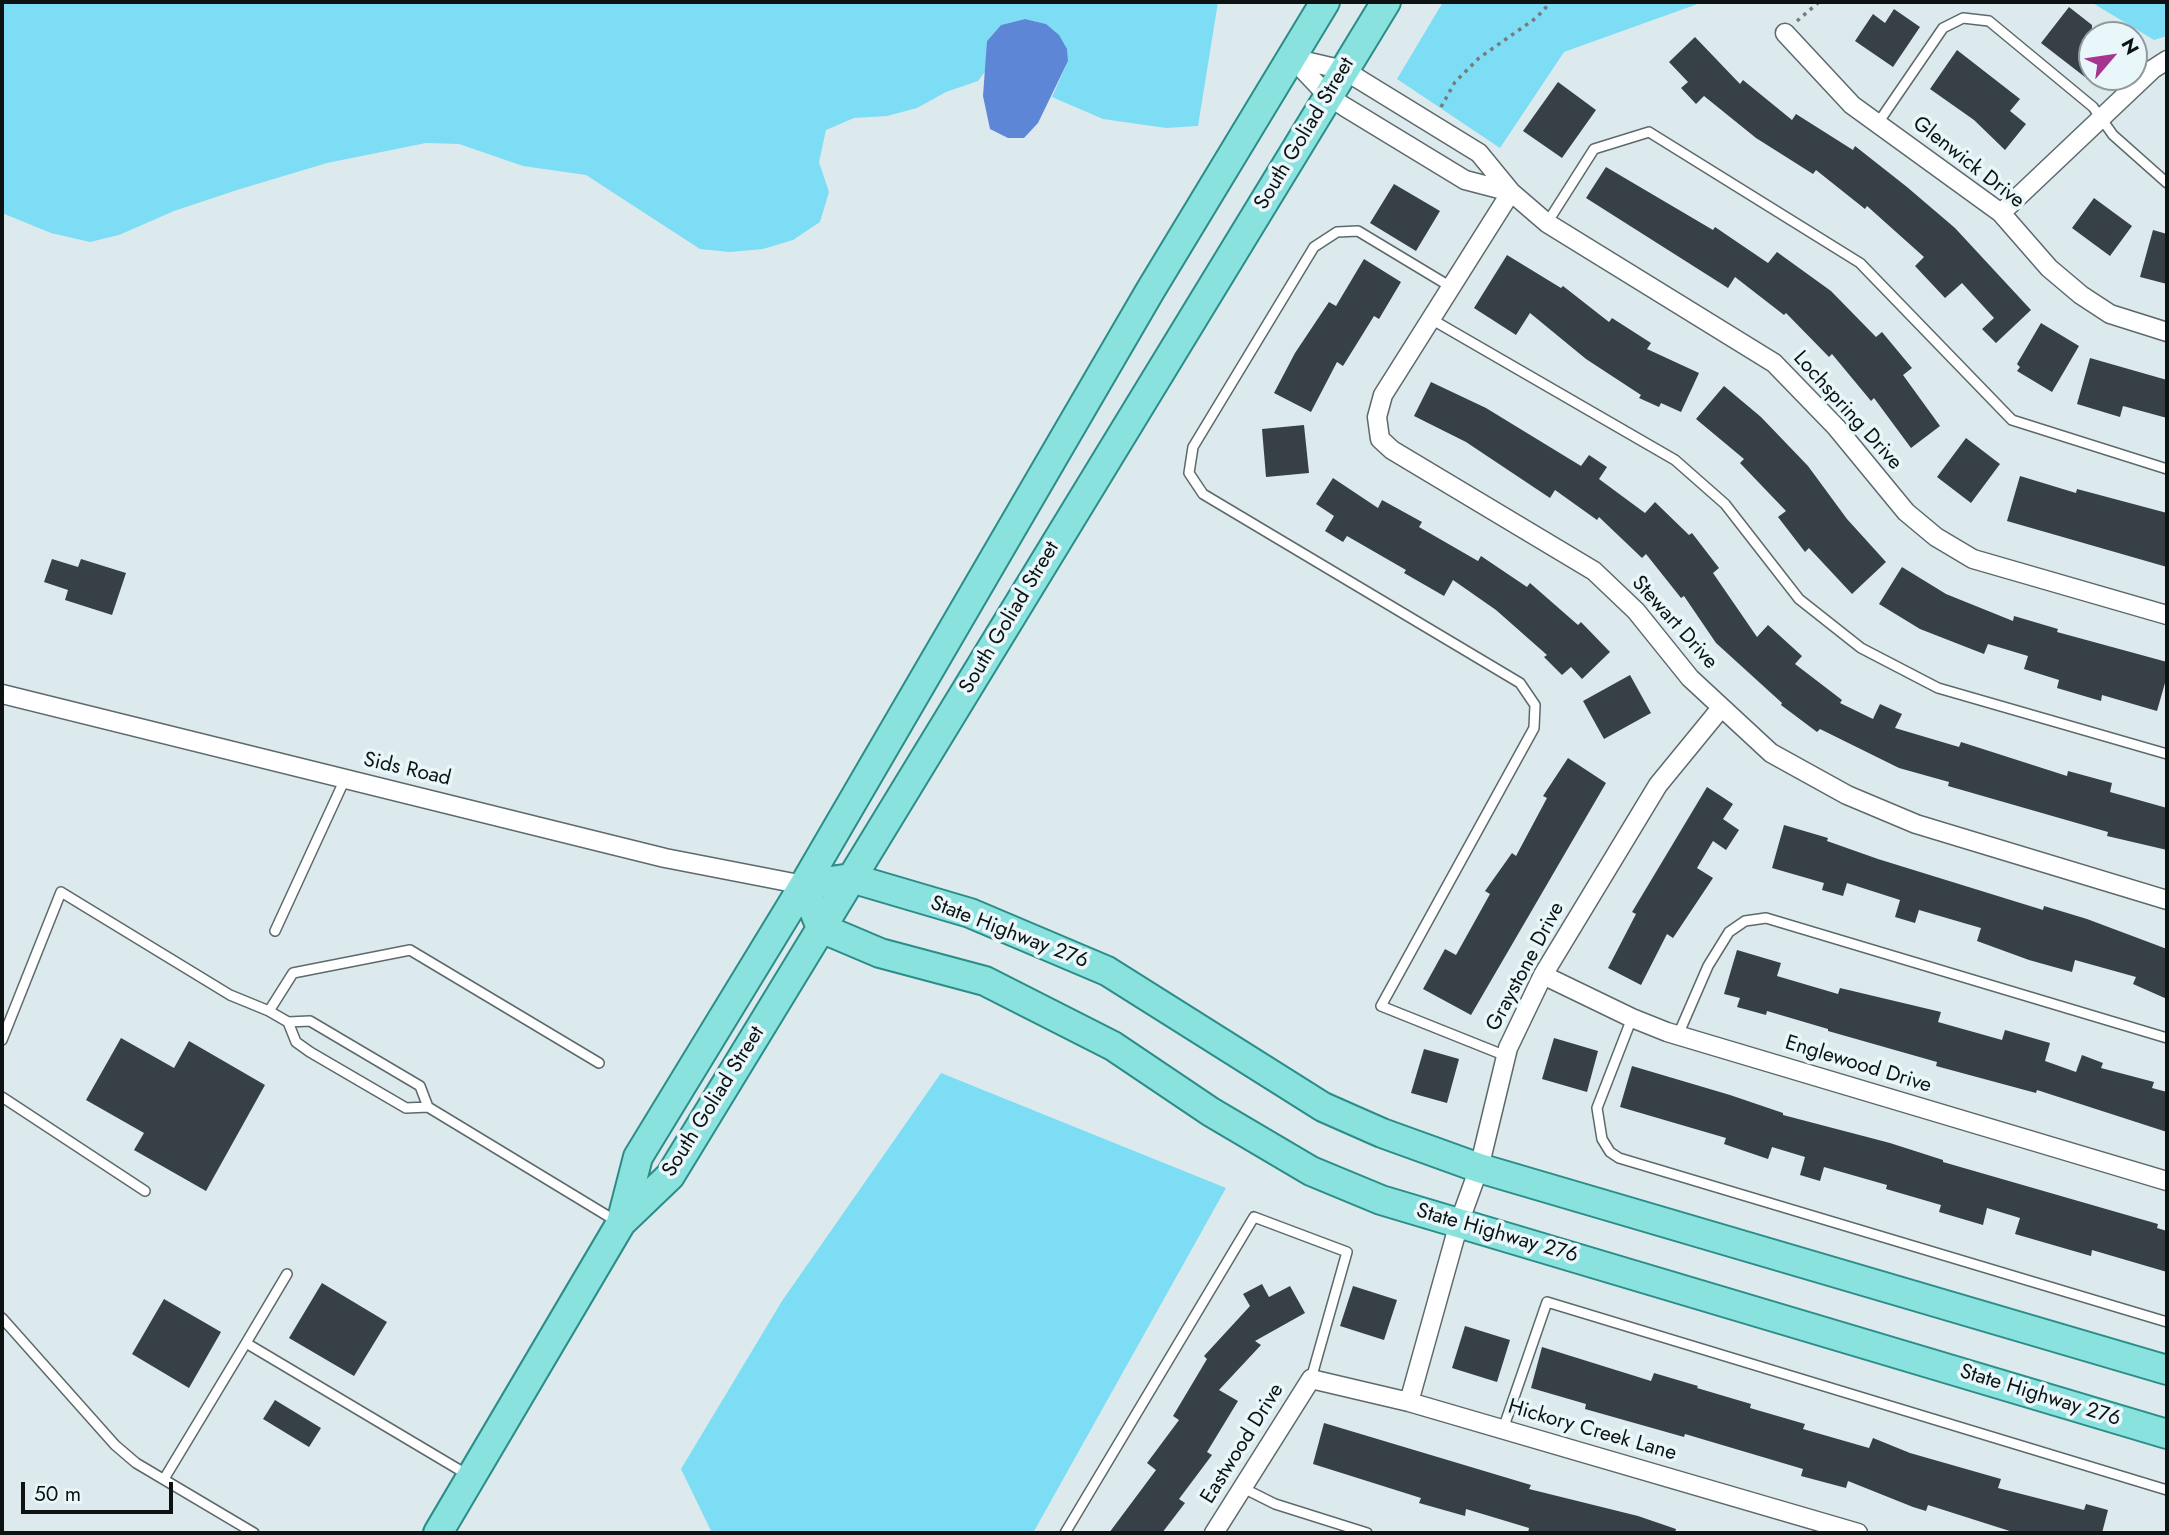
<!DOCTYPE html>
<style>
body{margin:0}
#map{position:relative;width:2169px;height:1535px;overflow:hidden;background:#dceaed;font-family:Jost,sans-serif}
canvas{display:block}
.frame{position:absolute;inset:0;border:4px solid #0d1213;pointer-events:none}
.north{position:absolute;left:2078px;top:21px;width:70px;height:70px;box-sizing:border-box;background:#e9f7fb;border:2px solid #919b9e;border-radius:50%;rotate:61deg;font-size:19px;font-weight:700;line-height:28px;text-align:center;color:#0d1213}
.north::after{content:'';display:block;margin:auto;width:24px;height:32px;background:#a53591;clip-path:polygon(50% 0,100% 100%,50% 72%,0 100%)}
.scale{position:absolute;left:21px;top:1482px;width:152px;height:32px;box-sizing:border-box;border:4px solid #0d1213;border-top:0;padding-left:9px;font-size:21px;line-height:24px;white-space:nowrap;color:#0d1213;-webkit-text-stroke:5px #e9f7fb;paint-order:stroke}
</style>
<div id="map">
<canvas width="2169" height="1535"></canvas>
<div class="frame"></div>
<div class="north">N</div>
<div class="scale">50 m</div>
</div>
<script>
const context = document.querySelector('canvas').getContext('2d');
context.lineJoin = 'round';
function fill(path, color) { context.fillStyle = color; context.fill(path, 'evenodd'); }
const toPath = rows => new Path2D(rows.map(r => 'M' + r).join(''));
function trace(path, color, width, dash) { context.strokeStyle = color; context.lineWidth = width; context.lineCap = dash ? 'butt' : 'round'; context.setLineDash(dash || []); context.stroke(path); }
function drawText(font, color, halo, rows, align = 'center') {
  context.font = font + ' Jost,sans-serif'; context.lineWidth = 7; context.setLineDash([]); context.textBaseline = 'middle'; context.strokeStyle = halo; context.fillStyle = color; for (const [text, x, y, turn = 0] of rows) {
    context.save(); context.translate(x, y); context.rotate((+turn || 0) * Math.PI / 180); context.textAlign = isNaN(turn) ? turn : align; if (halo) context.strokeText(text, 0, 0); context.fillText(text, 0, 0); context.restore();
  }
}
fill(toPath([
 [2,2,1218,2,1198,126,1166,128,1103,119,1052,97,1068,61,1046,24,1025,19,1001,25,987,41,987,69,978,81,946,92,917,108,887,116,854,118,826,130,819,162,829,192,820,222,793,240,763,249,730,252,700,249,586,175,523,166,459,144,426,143,327,163,237,190,174,211,119,235,90,242,51,233,2,213],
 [1443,2,1703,2,1564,52,1500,148,1397,79],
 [2091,2,2167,2,2167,36,2154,40],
 [941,1073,1226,1188,1033,1533,712,1533,681,1469,782,1301]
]), '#7dddf4');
fill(toPath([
 [1025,19,1046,24,1059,35,1067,49,1068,61,1038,123,1024,138,1008,138,990,129,983,96,987,41,1001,25]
]), '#5e86d7');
fill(toPath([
 [2069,7,2092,25,2092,68,2085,77,2041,43],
 [1894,9,1920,27,1893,67,1855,41,1873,14,1885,23],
 [1695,37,1740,84,1743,80,1792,120,1796,114,1853,150,1855,146,1907,187,1955,228,2031,310,1996,343,1982,329,1994,318,1962,283,1945,298,1915,266,1924,257,1867,206,1865,209,1816,170,1813,174,1756,138,1704,96,1696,104,1681,88,1688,82,1669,62],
 [1957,50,2020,99,2010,111,2026,124,2005,150,1974,120,1930,89],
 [1558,82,1596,110,1562,158,1523,131],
 [1606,167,1713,230,1715,227,1768,263,1777,252,1831,291,1876,337,1882,332,1912,368,1903,375,1940,426,1911,448,1874,398,1871,401,1832,354,1829,357,1786,313,1784,315,1735,277,1728,288,1586,198],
 [1394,184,1440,211,1416,251,1370,223],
 [2094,198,2132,226,2110,256,2072,228],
 [2153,230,2167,234,2167,284,2140,277],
 [1507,255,1561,288,1563,286,1609,322,1612,318,1651,343,1647,349,1699,373,1681,412,1661,403,1659,407,1639,398,1641,395,1586,359,1530,313,1516,335,1474,308],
 [1364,259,1401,282,1379,319,1374,316,1343,366,1337,362,1311,412,1274,393,1295,353,1329,302,1336,306],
 [2041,323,2079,346,2052,392,2017,371,2020,367,2017,364],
 [2090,358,2167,380,2167,418,2123,406,2120,417,2077,404],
 [1431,382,1486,408,1581,466,1589,455,1607,467,1599,479,1645,513,1655,502,1689,535,1692,533,1719,568,1713,573,1757,637,1768,625,1802,656,1795,664,1842,700,1840,703,1873,719,1880,704,1902,714,1895,728,1959,747,1961,742,2067,776,2068,771,2112,783,2110,792,2167,808,2167,850,2107,836,2108,832,1948,786,1949,782,1899,768,1820,729,1817,732,1781,705,1782,703,1716,643,1684,596,1681,598,1646,554,1642,558,1599,517,1597,520,1555,490,1550,498,1466,442,1414,416],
 [1724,386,1761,417,1808,466,1847,519,1886,562,1852,594,1809,548,1805,552,1778,517,1786,511,1740,463,1744,459,1696,419],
 [1304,425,1309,473,1266,477,1262,429],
 [1966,438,2000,464,1971,503,1937,477],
 [2020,476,2076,493,2077,489,2167,513,2167,567,2007,521],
 [1333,478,1378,508,1382,500,1422,522,1419,527,1478,561,1481,556,1527,587,1530,583,1578,625,1581,622,1610,652,1582,679,1571,667,1562,675,1544,657,1547,655,1496,610,1453,580,1444,596,1404,573,1406,570,1347,536,1343,542,1325,531,1334,516,1316,504],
 [52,559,78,567,81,559,126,573,112,615,65,600,68,590,44,582],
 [1902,567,1946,594,2013,621,2014,616,2058,629,2057,632,2167,662,2167,676,2157,711,2102,695,2101,701,2057,688,2059,680,2024,669,2028,656,1988,644,1984,654,1920,629,1879,604],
 [1630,675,1651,713,1604,739,1583,701],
 [1568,758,1606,783,1471,1015,1423,989,1445,949,1456,955,1490,894,1485,891,1512,853,1516,856,1547,798,1543,796],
 [1707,787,1733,804,1723,819,1739,830,1726,850,1713,841,1697,868,1713,878,1673,938,1667,934,1641,985,1608,968,1636,914,1632,912],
 [1784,825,1828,838,1827,841,1878,859,2043,910,2044,906,2087,919,2167,949,2167,999,2133,984,2136,977,2075,960,2072,972,2029,960,1977,941,1981,928,1919,910,1915,923,1895,917,1900,900,1847,883,1843,896,1822,890,1824,883,1772,868],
 [1737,950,1781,963,1777,976,1838,994,1840,988,1941,1012,1938,1022,2002,1040,2005,1030,2050,1043,2045,1061,2076,1072,2082,1055,2103,1063,2101,1068,2154,1082,2152,1088,2167,1092,2167,1132,2037,1090,2036,1093,1936,1066,1937,1062,1828,1031,1828,1029,1767,1011,1766,1015,1737,1007,1740,998,1724,994],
 [121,1038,174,1068,189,1041,265,1085,206,1191,134,1150,144,1133,86,1100],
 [1554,1038,1598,1051,1587,1092,1542,1079],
 [1424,1049,1459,1059,1447,1103,1411,1093],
 [1632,1066,1730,1095,1783,1113,1783,1115,1890,1143,1943,1160,1943,1162,2158,1224,2157,1228,2167,1231,2167,1272,2092,1250,2091,1256,2015,1234,2020,1218,1987,1208,1983,1225,1939,1212,1941,1205,1886,1189,1887,1185,1824,1167,1820,1181,1800,1175,1805,1157,1772,1147,1768,1159,1724,1144,1726,1138,1620,1107],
 [322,1283,387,1322,354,1376,289,1338],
 [1262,1284,1269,1297,1290,1286,1305,1313,1255,1341,1261,1345,1219,1390,1238,1401,1207,1452,1212,1455,1179,1499,1185,1503,1162,1533,1109,1533,1156,1470,1147,1463,1179,1420,1173,1416,1207,1359,1204,1356,1250,1306,1243,1294],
 [1353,1286,1397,1300,1384,1340,1340,1326],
 [164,1299,221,1332,189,1388,132,1354],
 [1465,1326,1510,1340,1497,1382,1452,1368],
 [1542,1347,1651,1381,1654,1373,1698,1386,1697,1388,1751,1404,1750,1408,1805,1424,1803,1429,1869,1448,1873,1438,1910,1453,2001,1479,1998,1488,2084,1510,2086,1504,2108,1510,2102,1533,2016,1533,1928,1505,1926,1511,1913,1507,1848,1481,1846,1488,1801,1476,1803,1469,1685,1434,1684,1437,1585,1409,1586,1404,1531,1388],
 [275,1400,321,1428,309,1447,263,1419],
 [1324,1423,1531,1485,1529,1489,1638,1516,1676,1529,1675,1533,1528,1533,1529,1528,1466,1509,1465,1516,1419,1503,1421,1498,1313,1464]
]), '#374046');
const service = toPath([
 [1878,123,1943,28,1963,18,1989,21,2093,107,2113,135,2167,183],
 [1547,223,1594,149,1649,132,1860,263,2012,420,2167,469],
 [1451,287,1358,231,1337,232,1314,247,1193,447,1189,473,1203,494,1520,683,1535,705,1534,728,1381,1006,1506,1056],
 [1431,319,1675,460,1725,504,1799,599,1861,648,1938,688,2167,754],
 [275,931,345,779],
 [1632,1018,1597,1108,1602,1139,1610,1152,1619,1158,2167,1322],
 [288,1022,269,1011,293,973,410,950,599,1063],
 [1678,1035,1708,966,1729,932,1745,921,1766,918,2167,1038],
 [2,1040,61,892,230,995,269,1011],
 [2,1097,145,1191],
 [428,1107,420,1086,310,1021,288,1022,296,1042,310,1052,406,1108,428,1107,616,1221],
 [287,1274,246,1343,468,1475],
 [2,1318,115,1445,136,1463,254,1533],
 [1503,1429,1547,1302,2167,1490],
 [164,1479,246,1343],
 [1241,1487,1275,1504,1367,1533],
 [1065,1533,1254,1217,1347,1252,1311,1379]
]);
const minor = toPath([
 [1785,33,1852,105,2001,213,2049,268,2081,295,2110,314,2167,332],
 [1292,58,1344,70,1479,153,1511,192,1547,223,1774,363,1836,427,1906,512,1936,537,1973,559,2167,615],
 [1292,58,1328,96,1345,107,1465,180,1511,192],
 [1511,192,1383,395,1377,417,1380,439,1392,450,1594,571,1636,611,1690,678,1771,753,1847,795,1916,824,2167,900],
 [2001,213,2153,69,2167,60],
 [2,694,665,858,804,885],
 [1543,975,1632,1018,1667,1032,2167,1181],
 [1409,1402,1459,1223,1479,1168,1508,1048,1543,975,1658,785,1721,708],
 [1214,1533,1311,1379,1409,1402,1858,1533]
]);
const primary = toPath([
 [804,885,821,928,880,953,985,981,1113,1046,1211,1112,1311,1171,1381,1200,2167,1434],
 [804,885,851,878,970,913,1107,971,1323,1107,1382,1133,1479,1168,2167,1370],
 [621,1223,670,1176,1386,2],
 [438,1533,621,1223,638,1157,804,885,1150,291,1325,2]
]);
trace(service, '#5d696c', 12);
trace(minor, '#5d696c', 21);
trace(primary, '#2b8c88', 32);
trace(toPath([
 [1797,21,1819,2],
 [1441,107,1455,82,1479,58,1536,18,1551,2]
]), '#737c7e', 3.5, [3.5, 5]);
trace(service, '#fff', 9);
trace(minor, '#fff', 18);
trace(primary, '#89e2dd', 28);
drawText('21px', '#0d1213', '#e9f7fb', [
 ["South Goliad Street",1305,134,-59],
 ["Glenwick Drive",1968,163,38],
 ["Lochspring Drive",1847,411,48],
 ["South Goliad Street",1010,618,-59],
 ["Stewart Drive",1674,623,48],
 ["Sids Road",407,770,13],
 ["State Highway 276",1009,933,21],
 ["Graystone Drive",1526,967,-62],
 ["Englewood Drive",1858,1065,17],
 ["South Goliad Street",714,1102,-58],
 ["State Highway 276",1497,1234,16],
 ["State Highway 276",2040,1396,17],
 ["Hickory Creek Lane",1592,1431,16],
 ["Eastwood Drive",1243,1444,-58]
]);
</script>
